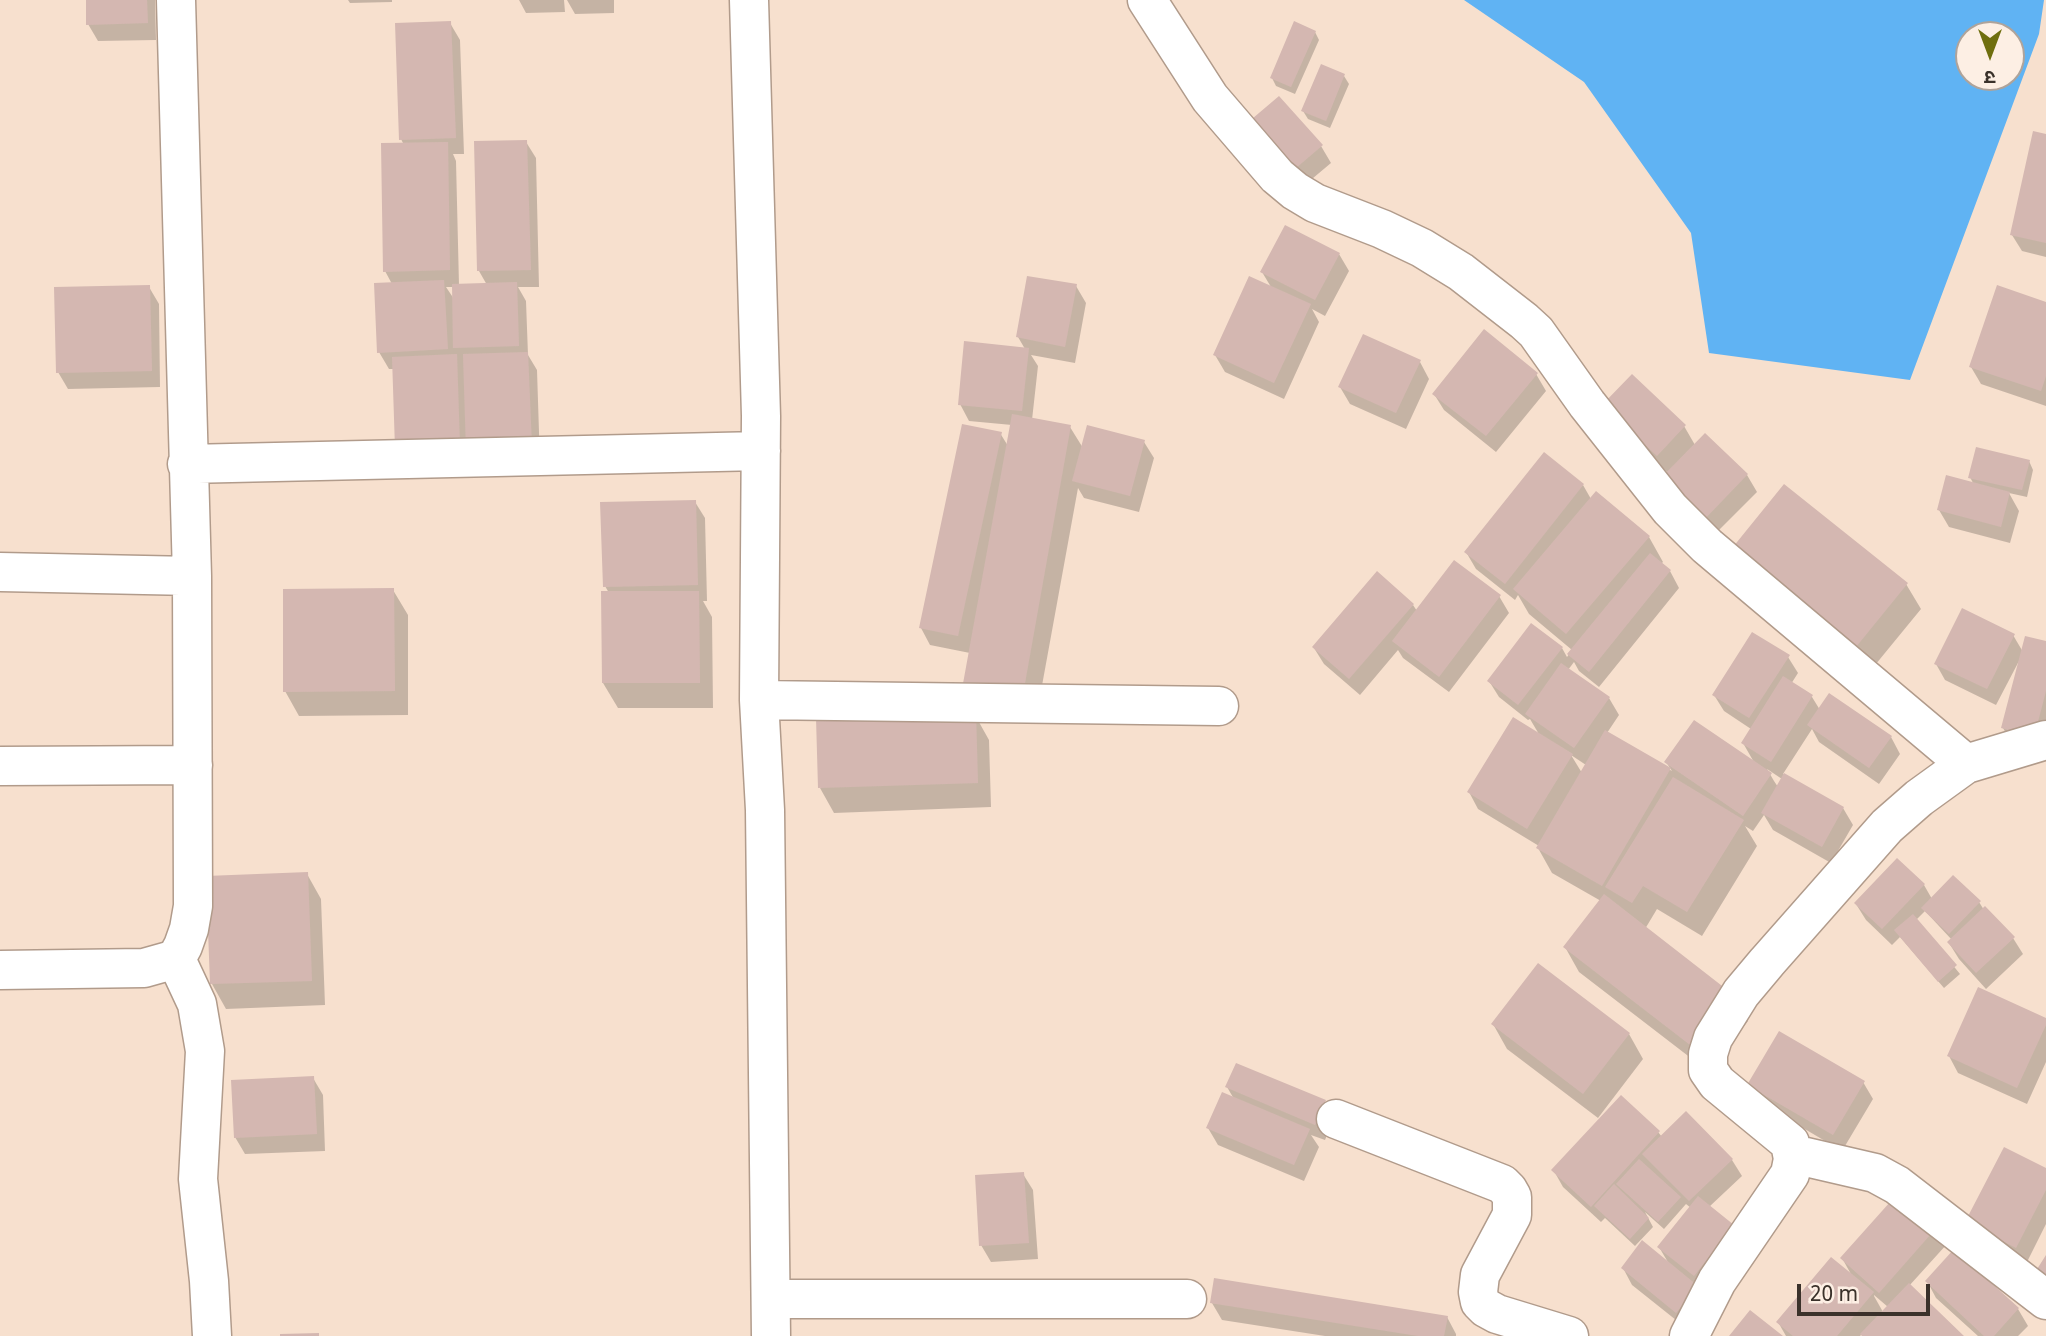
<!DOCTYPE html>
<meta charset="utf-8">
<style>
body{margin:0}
#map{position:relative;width:2046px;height:1336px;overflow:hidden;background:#f7e0ce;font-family:Georgia,"Noto Sans Devanagari",serif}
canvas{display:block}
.north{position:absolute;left:1955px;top:21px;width:70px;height:70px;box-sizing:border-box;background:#fdefe4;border:2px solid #afa39a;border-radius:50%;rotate:180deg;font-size:19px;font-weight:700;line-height:28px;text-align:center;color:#3a312a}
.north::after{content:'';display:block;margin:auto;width:24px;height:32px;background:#6f6e0e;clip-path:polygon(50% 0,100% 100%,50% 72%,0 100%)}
.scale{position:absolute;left:1797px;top:1284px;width:133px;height:32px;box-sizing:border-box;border:4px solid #3a312a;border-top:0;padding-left:9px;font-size:21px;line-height:24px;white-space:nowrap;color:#3a312a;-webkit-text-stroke:5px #fdefe4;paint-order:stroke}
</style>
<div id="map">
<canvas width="2046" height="1336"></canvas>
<div class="north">उ</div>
<div class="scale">20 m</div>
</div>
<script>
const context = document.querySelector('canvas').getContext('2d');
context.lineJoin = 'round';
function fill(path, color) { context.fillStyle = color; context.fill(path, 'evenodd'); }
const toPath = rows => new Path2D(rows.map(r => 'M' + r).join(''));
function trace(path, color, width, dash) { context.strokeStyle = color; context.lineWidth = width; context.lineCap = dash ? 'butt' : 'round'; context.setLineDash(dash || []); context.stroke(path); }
fill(toPath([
 [1464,0,2044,0,2039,34,1910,380,1709,353,1691,233,1584,82],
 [1969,35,2011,35,2011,77,1969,77]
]), '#60b3f3');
fill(toPath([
 [87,0,155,0,156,40,98,41,88,24],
 [348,0,392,0,392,2,350,3],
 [519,0,564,0,565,12,526,13],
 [567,0,614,0,614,13,575,14],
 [450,23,460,40,464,154,453,154,456,161,459,285,487,285,479,271,526,142,536,158,539,287,518,287,526,301,528,355,537,370,540,463,477,466,394,369,389,369,379,352,392,284,385,271,404,145,401,139],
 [446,287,453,287,454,299],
 [1315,32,1319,40,1295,94,1276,86,1272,78],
 [1344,76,1349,84,1330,128,1308,119,1303,111],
 [1248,125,1321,146,1331,163,1300,189],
 [2046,136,2046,257,2022,251,2012,235],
 [1339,254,1349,271,1325,316,1312,309,1319,322,1284,399,1225,372,1215,355,1271,287,1262,272],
 [1076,286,1086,303,1075,363,1031,355,1038,366,1032,420,1070,427,1083,448,1144,442,1154,458,1139,512,1084,498,1078,488,1035,724,978,714,970,653,930,645,921,628,1000,433,1008,446,1012,425,969,421,960,404,1025,349,1018,337],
 [149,287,159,304,160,387,68,389,58,372],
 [2046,304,2046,406,1981,384,1971,367],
 [1420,362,1429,379,1406,429,1350,404,1340,387],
 [1536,374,1546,391,1496,452,1444,410,1434,394],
 [1614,422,1684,426,1695,445,1705,435,1747,475,1757,492,1711,538,1668,473],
 [2029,461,2033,470,2027,497,2009,493,2019,511,2010,543,1949,527,1939,510,1974,485,1970,477],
 [1583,485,1591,499,1649,537,1663,562,1661,564,1670,571,1679,588,1599,687,1579,671,1574,662,1568,670,1609,698,1619,715,1607,733,1672,771,1666,762,1755,764,1743,743,1751,729,1724,711,1714,695,1788,657,1798,673,1791,684,1812,697,1820,710,1891,737,1900,754,1879,784,1819,742,1812,729,1783,774,1843,808,1853,825,1831,863,1773,830,1764,815,1753,831,1745,826,1757,846,1702,936,1657,909,1645,929,1734,997,1748,1021,1709,1072,1579,972,1565,947,1601,901,1552,873,1538,848,1539,846,1478,809,1469,792,1540,736,1530,719,1528,720,1499,697,1489,681,1562,648,1567,657,1572,650,1529,614,1518,595,1515,600,1476,569,1466,552],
 [1571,755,1586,765,1582,773],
 [1767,769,1782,779,1778,787,1774,781],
 [695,502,705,518,707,601,703,601,712,617,713,708,618,708,603,683,603,593,609,593,605,586],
 [1749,572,1906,584,1921,609,1871,670],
 [393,590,408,615,408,715,299,716,285,691],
 [1499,596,1509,613,1449,692,1403,658,1398,650,1360,695,1324,664,1314,648,1413,605,1417,611],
 [2013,635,2023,652,2046,643,2046,743,2013,745,2003,728,2019,661,1996,705,1945,680,1936,664],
 [975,715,989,740,991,807,834,813,820,788],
 [1897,861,1924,885,1932,899,1979,902,1984,910,2013,938,2023,954,1986,989,1959,959,1949,943,1952,940,1925,911,1916,920,1960,974,1944,988,1900,937,1892,945,1866,920,1856,904],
 [307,874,321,899,325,1005,226,1009,212,984,208,878],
 [1538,966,1629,1034,1643,1059,1598,1118,1507,1049,1493,1024],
 [2046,1020,2046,1062,2027,1104,1958,1073,1949,1056],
 [313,1078,323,1095,325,1151,245,1154,235,1137],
 [1863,1082,1873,1099,1842,1151,1759,1102,1749,1085],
 [1227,1087,1325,1102,1334,1118,1325,1140,1311,1135,1319,1147,1304,1181,1218,1145,1208,1128,1234,1099],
 [1658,1132,1662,1137,1732,1160,1742,1176,1709,1207,1733,1226,1686,1328,1632,1285,1623,1268,1669,1264,1659,1247,1691,1208,1686,1204,1664,1229,1645,1212,1653,1227,1635,1246,1605,1218,1601,1222,1563,1187,1554,1171],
 [2046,1170,2046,1224,2026,1264,1977,1239],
 [1023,1174,1033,1190,1038,1259,991,1262,981,1245],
 [1937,1228,1947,1244,1909,1286,1961,1336,1863,1336,1862,1334,1860,1336,1786,1336,1778,1322,1852,1276,1842,1258],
 [1874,1295,1888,1307,1883,1312,1874,1296],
 [1954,1252,2018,1309,2028,1326,2018,1336,1978,1336,1936,1298,1927,1281],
 [1212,1303,1447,1317,1456,1334,1456,1336,1325,1336,1222,1320]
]), '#0003');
fill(toPath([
 [86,0,147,0,148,23,86,25],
 [451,21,456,138,399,140,395,23],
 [1294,21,1316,31,1291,87,1270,78],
 [1321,64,1345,74,1326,121,1301,111],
 [1279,96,1323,145,1289,174,1246,124],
 [2033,131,2046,134,2046,243,2010,235],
 [527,140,531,270,477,271,474,141],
 [448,142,450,270,383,272,381,143],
 [1285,225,1340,253,1315,300,1260,272],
 [1027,276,1077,284,1065,347,1016,337],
 [1249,276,1311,304,1274,383,1213,355],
 [444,280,448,349,377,353,374,283],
 [517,282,519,346,453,348,452,284],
 [150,285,152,371,56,373,54,287],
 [1997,285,2046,302,2046,376,2041,391,1969,367],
 [1484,329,1538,373,1486,436,1432,394],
 [1363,334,1421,360,1396,413,1338,387],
 [964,341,1029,348,1022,411,958,405],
 [528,352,532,447,466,450,463,354],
 [457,354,460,447,395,449,392,357],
 [1632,374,1686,425,1657,456,1602,405],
 [1012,414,1071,425,1022,700,962,689],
 [962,424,1002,432,958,636,919,628],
 [1087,425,1145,440,1130,496,1072,481],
 [1705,433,1748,474,1701,523,1658,481],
 [1976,447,2030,460,2022,490,1968,478],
 [1544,452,1584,484,1505,584,1464,552],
 [1946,475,2010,492,2001,527,1937,510],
 [1784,484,1908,583,1856,647,1733,547],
 [1596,491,1650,536,1566,634,1513,589],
 [696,500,698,585,603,587,600,502],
 [1650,553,1671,570,1589,672,1567,654],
 [1454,560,1501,595,1439,677,1392,641],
 [1377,571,1414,604,1349,679,1312,647],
 [394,588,395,691,283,692,283,589],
 [601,591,699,591,700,683,602,683],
 [1962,608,2015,634,1987,689,1934,664],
 [1531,623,1563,647,1518,705,1487,681],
 [1752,632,1790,655,1749,718,1712,695],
 [2025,636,2046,641,2046,691,2034,737,2001,728],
 [1561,663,1610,697,1574,748,1525,714],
 [1783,676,1813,695,1771,762,1741,743],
 [1829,693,1892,736,1869,768,1807,725],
 [976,713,978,783,818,788,816,718],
 [1513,717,1573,754,1527,829,1467,792],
 [1694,720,1772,773,1743,816,1664,762],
 [1605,730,1671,768,1602,886,1536,848],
 [1784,773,1844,807,1822,847,1761,813],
 [1673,777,1744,820,1687,912,1643,886,1632,903,1605,887],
 [1897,858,1925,884,1882,929,1854,903],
 [308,872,312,981,210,984,206,876],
 [1953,875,1981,901,1949,934,1921,908],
 [1604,894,1735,996,1694,1048,1563,947],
 [1985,906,2015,937,1976,973,1947,942],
 [1913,914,1957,965,1938,982,1894,930],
 [1538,963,1630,1033,1583,1094,1491,1024],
 [1978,987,2046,1018,2046,1025,2017,1088,1947,1056],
 [1779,1031,1865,1081,1833,1135,1747,1085],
 [1236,1063,1326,1100,1315,1125,1225,1087],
 [314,1076,317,1134,234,1138,231,1080],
 [1222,1092,1310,1129,1294,1165,1206,1128],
 [1621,1095,1660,1131,1591,1207,1551,1170],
 [1686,1111,1733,1159,1689,1201,1642,1154],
 [2004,1147,2046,1168,2046,1190,2016,1248,1965,1222],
 [1639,1159,1681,1197,1658,1222,1616,1184],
 [1024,1172,1029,1243,979,1246,975,1175],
 [1614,1184,1649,1218,1630,1239,1594,1206],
 [1899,1192,1938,1226,1879,1293,1840,1258],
 [1698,1196,1734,1225,1694,1276,1657,1247],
 [1642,1240,1698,1286,1676,1313,1621,1268],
 [1954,1249,2019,1308,1994,1336,1984,1336,1925,1281],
 [2046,1255,2046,1285,2032,1277],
 [1831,1257,1874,1292,1837,1336,1793,1336,1776,1322],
 [1214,1278,1448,1316,1444,1336,1418,1336,1210,1303],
 [1909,1283,1964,1336,1862,1336,1860,1334],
 [1750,1310,1783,1336,1729,1336],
 [319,1333,319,1336,280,1336,280,1334]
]), '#d4b7b1');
const minor = toPath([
 [749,0,761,416,759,700,765,810,771,1336],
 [1147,0,1210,98,1277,176,1295,191,1315,203,1382,229,1422,248,1461,272,1524,321,1536,332,1587,404,1670,509,1707,546,1966,764],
 [187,464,761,451],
 [0,572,192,576],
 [759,700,1219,706],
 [0,766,193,765],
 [176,959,197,1004,205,1051,198,1179,209,1281,212,1336],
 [0,970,144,968,176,959,183,946,189,929,193,906,192,576,176,0],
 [1336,1119,1502,1184,1508,1190,1512,1197,1512,1215,1480,1275,1478,1292,1480,1302,1486,1308,1497,1314,1569,1336],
 [1793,1154,1875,1173,1897,1185,2046,1300],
 [771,1299,1187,1299],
 [1689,1336,1717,1281,1790,1174,1793,1159,1790,1143,1717,1083,1708,1070,1708,1054,1713,1038,1741,993,1767,962,1887,826,1919,798,1966,764,2046,740]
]);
trace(minor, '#b19b8b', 41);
trace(minor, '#fff', 38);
</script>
